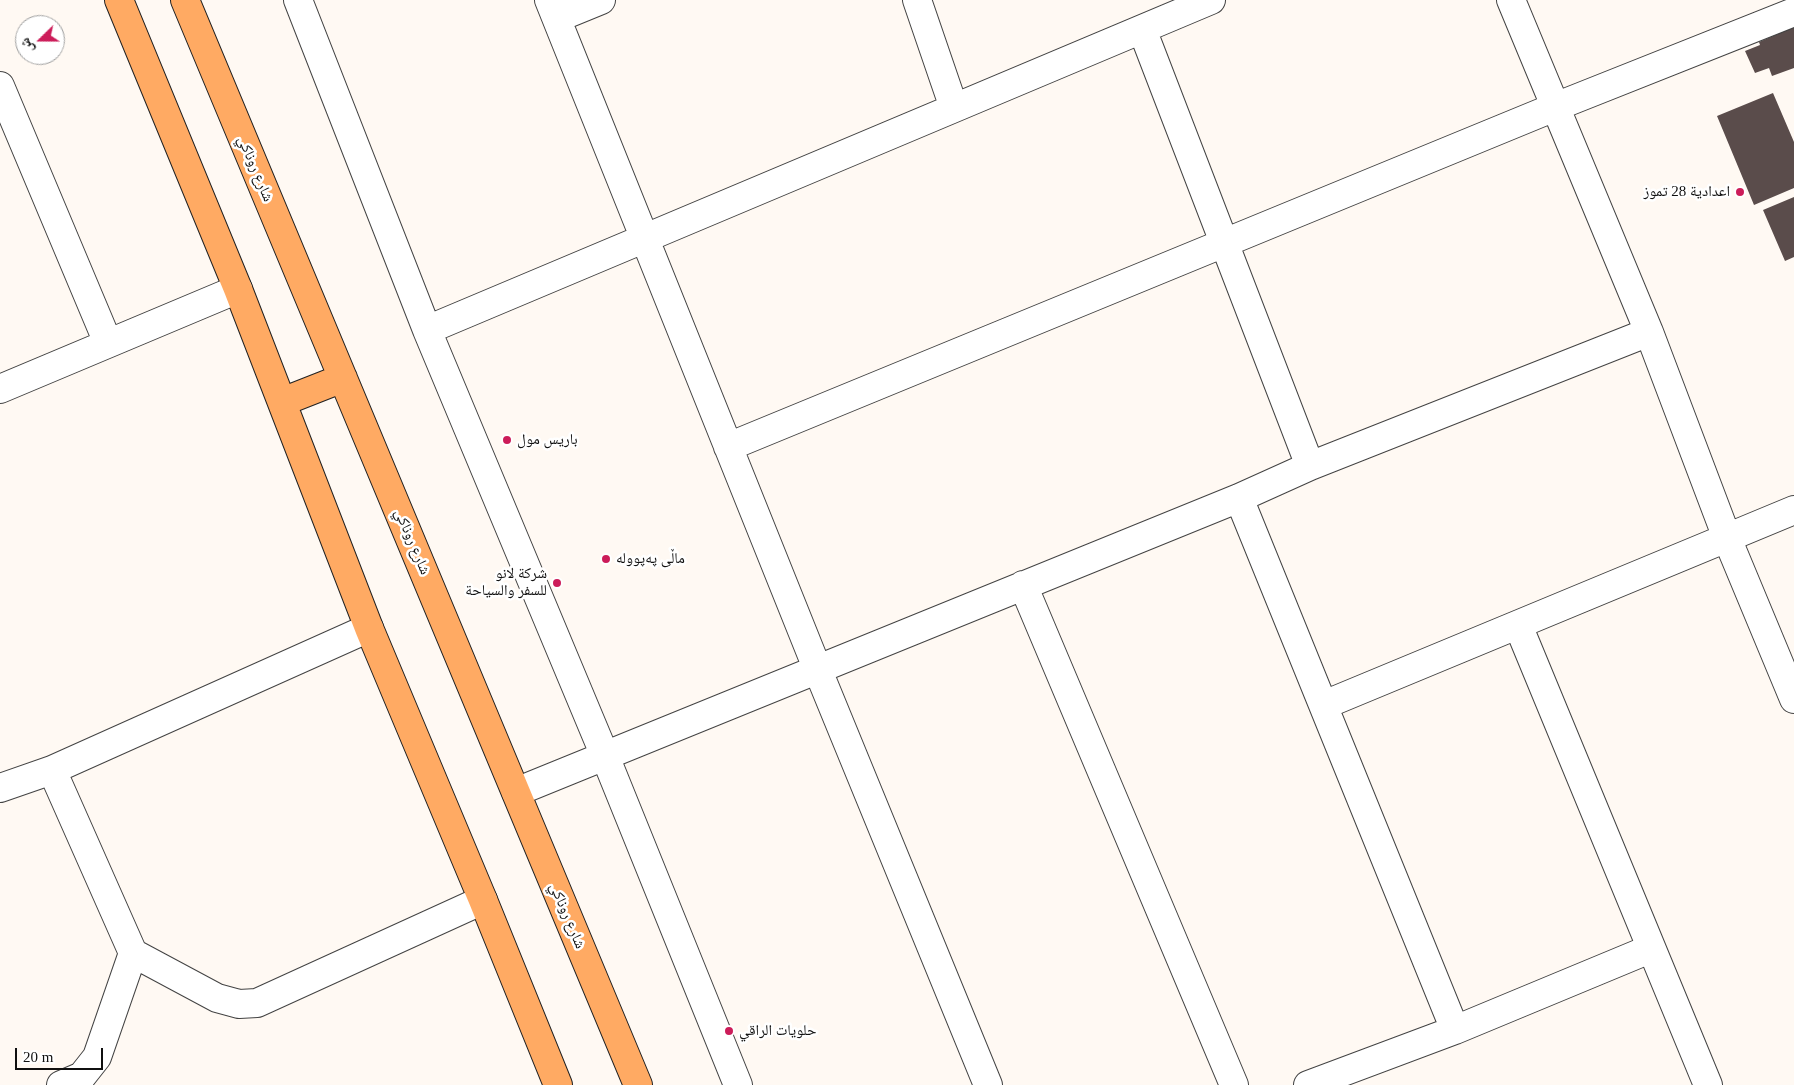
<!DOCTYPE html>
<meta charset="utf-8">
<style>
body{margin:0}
#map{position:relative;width:1794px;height:1085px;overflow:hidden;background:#fff9f3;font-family:"Times New Roman","Noto Naskh Arabic",serif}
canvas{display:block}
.north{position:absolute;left:15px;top:15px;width:50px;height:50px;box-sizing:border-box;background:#fff;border:1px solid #9f9f9f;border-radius:50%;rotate:248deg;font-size:14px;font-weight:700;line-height:20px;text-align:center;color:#101010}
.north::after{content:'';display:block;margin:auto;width:18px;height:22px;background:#cc1c59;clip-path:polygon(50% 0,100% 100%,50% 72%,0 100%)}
.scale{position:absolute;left:15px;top:1048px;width:88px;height:22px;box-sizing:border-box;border:2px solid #101010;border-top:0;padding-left:6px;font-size:15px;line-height:18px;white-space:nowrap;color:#101010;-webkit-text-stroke:4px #fff;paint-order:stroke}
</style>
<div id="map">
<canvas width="1794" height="1085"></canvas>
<div class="north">ش</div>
<div class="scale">20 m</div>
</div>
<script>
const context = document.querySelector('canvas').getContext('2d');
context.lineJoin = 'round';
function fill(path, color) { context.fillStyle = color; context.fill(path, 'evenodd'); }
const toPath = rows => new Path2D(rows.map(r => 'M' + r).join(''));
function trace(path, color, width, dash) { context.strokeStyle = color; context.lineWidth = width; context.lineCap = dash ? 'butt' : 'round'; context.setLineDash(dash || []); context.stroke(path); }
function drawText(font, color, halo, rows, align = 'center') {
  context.font = font + ' "Times New Roman","Noto Naskh Arabic",serif'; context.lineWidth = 5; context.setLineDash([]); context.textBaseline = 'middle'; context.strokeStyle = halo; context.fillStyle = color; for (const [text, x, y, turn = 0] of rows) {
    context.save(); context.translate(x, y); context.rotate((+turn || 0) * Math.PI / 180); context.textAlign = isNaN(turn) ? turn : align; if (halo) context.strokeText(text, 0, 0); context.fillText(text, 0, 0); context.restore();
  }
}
fill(toPath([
 [1794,27,1794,68,1772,76,1769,68,1755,73,1745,51,1760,45,1759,42],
 [1773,93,1794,142,1794,188,1754,205,1717,116],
 [1794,197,1794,257,1785,261,1763,210]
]), '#5a4c4b');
const minor = toPath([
 [298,0,427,330,605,756,738,1085],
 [549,0,817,668,988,1085],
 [917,0,954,108],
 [1511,0,1649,332,1727,538,1794,699],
 [557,18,601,0],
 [1142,29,1310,466],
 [0,86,108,343],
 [427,330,1211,0],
 [0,389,238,289],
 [728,447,1555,107,1794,12],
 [1239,498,1455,1030,1650,949],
 [1023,585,1234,1085],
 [1518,625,1708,1085],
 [1324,705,1794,510],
 [52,770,133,953,217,998,239,1004,257,1003,483,900],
 [0,788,52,770,369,628],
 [516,792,1239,498,1310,466,1649,332],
 [61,1085,82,1076,97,1057,133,953],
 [1308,1085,1455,1030]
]);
const major = toPath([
 [119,0,238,289,369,628,483,900,558,1085],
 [185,0,638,1085],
 [282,402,343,378]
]);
trace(minor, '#434343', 30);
trace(major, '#212121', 30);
trace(minor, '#fff', 28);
trace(major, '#ffaa63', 28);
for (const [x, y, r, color] of [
 [1740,192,5,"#cc1c59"],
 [507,440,5,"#cc1c59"],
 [606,559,5,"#cc1c59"],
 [557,583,5,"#cc1c59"],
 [729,1031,5,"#cc1c59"]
]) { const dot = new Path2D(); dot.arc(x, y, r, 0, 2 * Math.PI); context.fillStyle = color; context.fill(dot); trace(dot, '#fff', 2); }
drawText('15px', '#101010', '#fff', [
 ["شارع روناكي",255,169,67],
 ["شارع روناكي",412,542,67],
 ["شارع روناكي",567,916,67]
]);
drawText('15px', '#101010', '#fff', [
 ["اعدادية 28 تموز",1730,192,"right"],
 ["باريس مول",517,440],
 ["ماڵی پەپوولە",616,559],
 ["شركة لانو",547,574,"right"],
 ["للسفر والسياحة",547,591,"right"],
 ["حلويات الراقي",739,1031]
], 'left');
</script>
